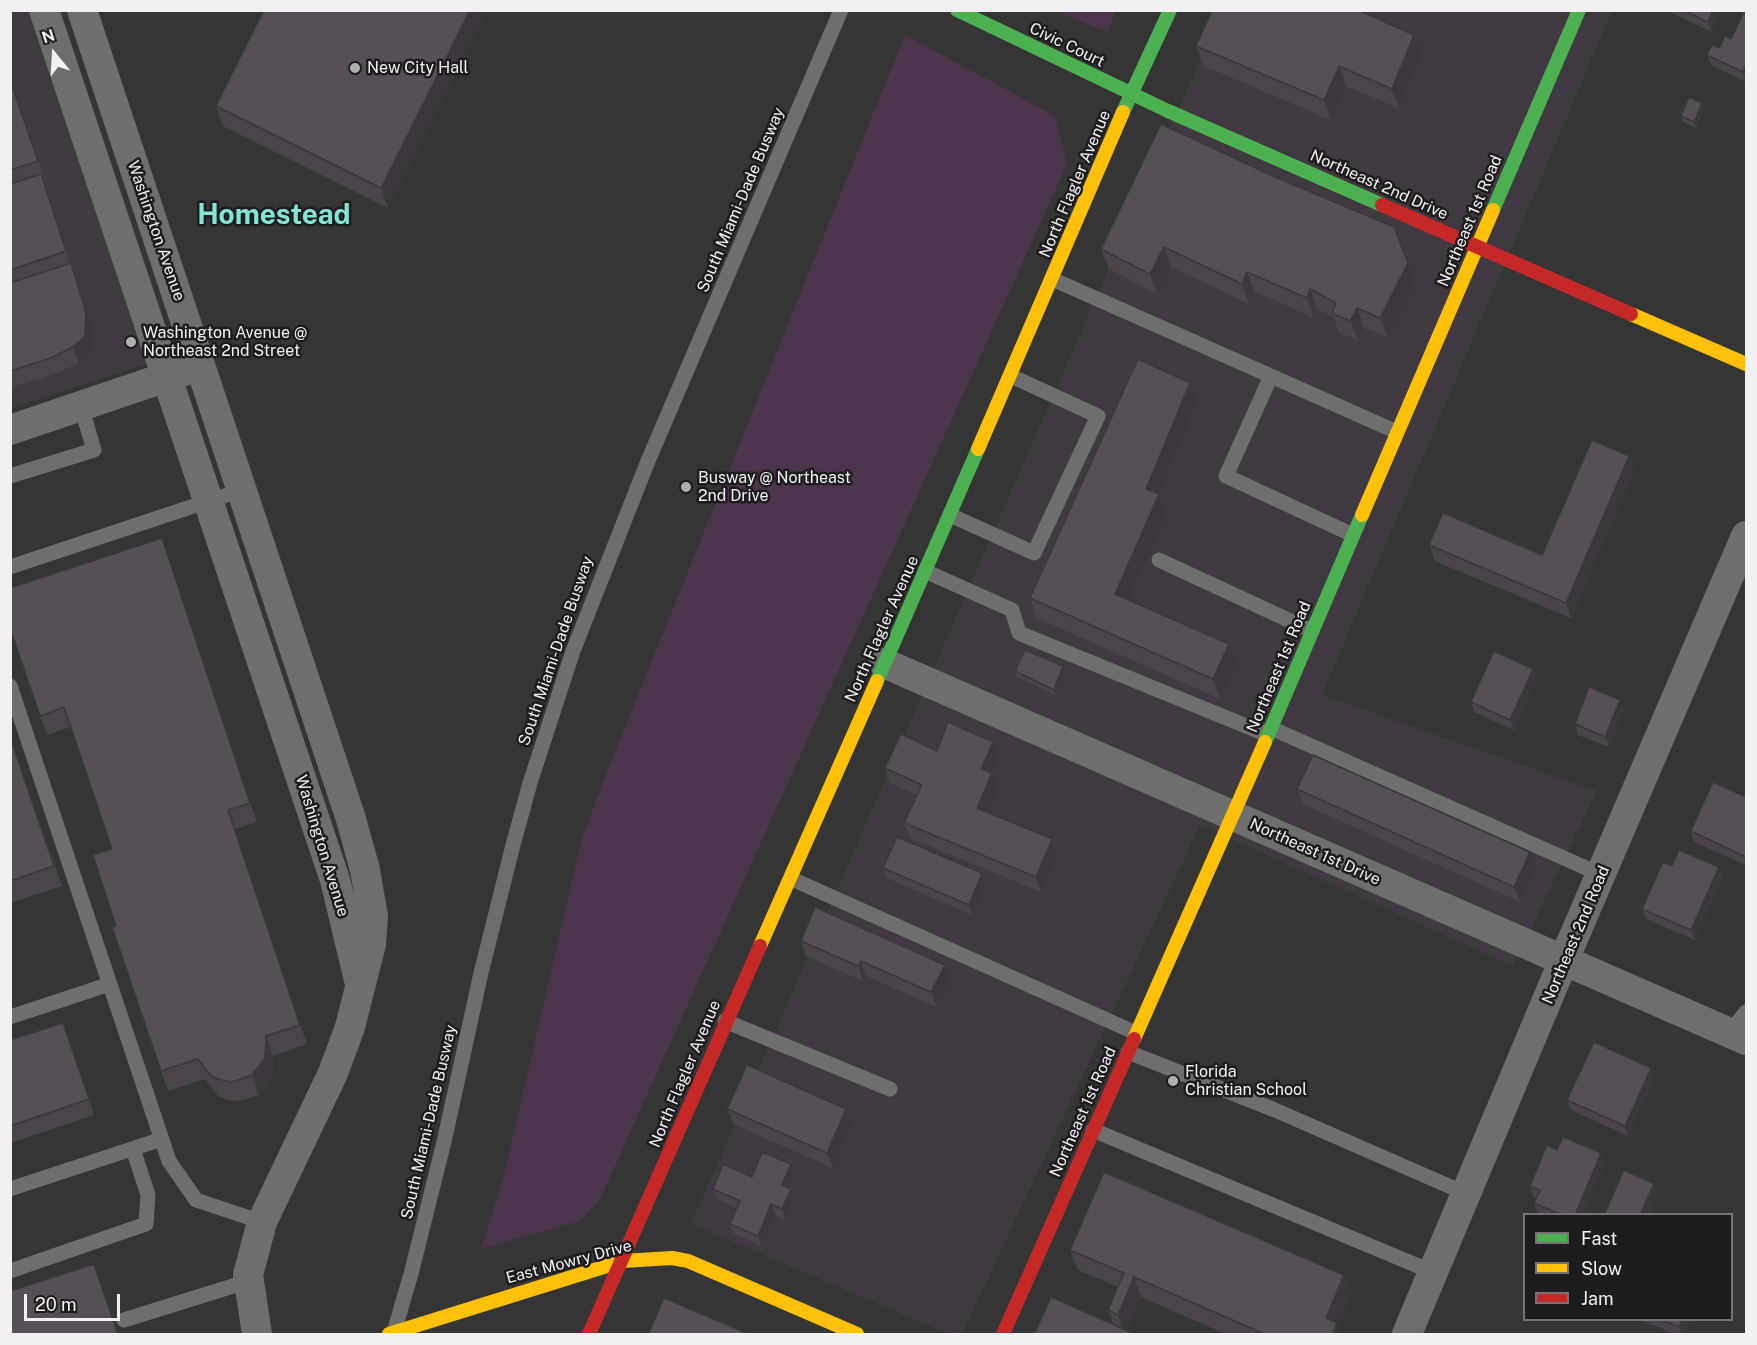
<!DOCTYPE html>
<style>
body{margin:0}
#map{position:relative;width:1757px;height:1345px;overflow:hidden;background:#363536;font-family:"Public Sans",sans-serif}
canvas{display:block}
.frame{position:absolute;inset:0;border:12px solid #f2f0f2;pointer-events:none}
.legend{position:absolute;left:1523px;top:1213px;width:210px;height:108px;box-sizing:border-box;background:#1e1c1e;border:2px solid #737173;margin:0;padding:8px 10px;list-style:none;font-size:18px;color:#f2f0f2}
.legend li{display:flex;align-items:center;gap:12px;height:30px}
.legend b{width:30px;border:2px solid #737173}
.north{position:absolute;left:24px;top:24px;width:60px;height:60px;-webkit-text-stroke:4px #1e1c1e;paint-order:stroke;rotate:342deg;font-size:16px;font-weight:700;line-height:24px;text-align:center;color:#f2f0f2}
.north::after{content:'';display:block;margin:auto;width:21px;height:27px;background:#f2f0f2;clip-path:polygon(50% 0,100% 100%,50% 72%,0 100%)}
.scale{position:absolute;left:24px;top:1294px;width:96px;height:27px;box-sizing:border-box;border:3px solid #f2f0f2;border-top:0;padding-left:8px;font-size:18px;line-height:21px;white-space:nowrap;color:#f2f0f2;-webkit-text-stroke:4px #1e1c1e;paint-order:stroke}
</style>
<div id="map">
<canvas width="1757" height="1345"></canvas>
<div class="frame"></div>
<ul class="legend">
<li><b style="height:8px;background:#4caf50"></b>Fast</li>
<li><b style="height:8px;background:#ffc107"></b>Slow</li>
<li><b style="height:8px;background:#c62828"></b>Jam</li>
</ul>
<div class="north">N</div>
<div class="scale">20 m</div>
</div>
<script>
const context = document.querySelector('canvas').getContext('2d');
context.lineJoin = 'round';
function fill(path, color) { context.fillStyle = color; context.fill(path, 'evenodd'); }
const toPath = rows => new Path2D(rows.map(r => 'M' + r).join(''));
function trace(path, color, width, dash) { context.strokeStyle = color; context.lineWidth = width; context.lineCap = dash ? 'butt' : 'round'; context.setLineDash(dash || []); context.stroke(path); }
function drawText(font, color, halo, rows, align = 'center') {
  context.font = font + ' "Public Sans",sans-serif'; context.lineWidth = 5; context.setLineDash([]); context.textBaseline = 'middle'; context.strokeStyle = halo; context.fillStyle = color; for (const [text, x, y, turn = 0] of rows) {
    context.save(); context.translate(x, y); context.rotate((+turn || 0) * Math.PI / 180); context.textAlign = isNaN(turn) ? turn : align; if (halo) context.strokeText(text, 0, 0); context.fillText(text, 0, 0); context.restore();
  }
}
fill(toPath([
 [10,11,31,11,150,363,11,408],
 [1221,11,1612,11,1322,695,1597,791,1513,966,1200,825,962,1334,949,1334,691,1224]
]), '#403941');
fill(toPath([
 [1056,11,1116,11,1107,32],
 [905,35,1055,116,1067,164,600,1199,580,1221,481,1249,504,1176,581,842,609,767]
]), '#4c354c');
trace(toPath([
 [1052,279,1271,376],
 [10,476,94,450,81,406],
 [950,515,1034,553,1098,416,1011,376],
 [1353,535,1226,476,1271,376,1397,432],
 [1159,560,1312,631],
 [10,567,242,490],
 [925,571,1012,610,1019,633,1268,735],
 [10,686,169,1161,196,1200,262,1222],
 [1271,728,1602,875],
 [792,879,1136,1033],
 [10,1017,110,984],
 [725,1021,890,1089],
 [1730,1032,1746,1012],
 [1128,1052,1275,1110,1467,1194],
 [1093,1130,1435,1273],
 [10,1189,162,1139],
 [10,1271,146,1224,148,1195,133,1149],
 [124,1320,249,1281],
 [394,1332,411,1274,444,1142,481,973,513,845,530,783,573,651,648,461,841,10]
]), '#6e6e6e', 15);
trace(toPath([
 [44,10,335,880,359,980],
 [82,10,351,819,365,870,373,916,371,944,350,1027,333,1073,262,1222,248,1275,257,1334],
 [10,430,184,371],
 [884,663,1746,1040],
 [1407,1334,1563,962,1746,536]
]), '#6e6e6e', 30);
trace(toPath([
 [957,10,1168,111,1382,205],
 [1123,112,1170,10],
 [1493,210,1579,10],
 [877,681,978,449],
 [1265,742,1362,515]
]), '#4caf50', 14);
trace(toPath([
 [1631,314,1746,364],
 [978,449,1123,112],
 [1362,515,1493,210],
 [760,946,877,681],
 [1134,1039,1265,742],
 [389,1334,623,1261,672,1258,688,1261,857,1334]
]), '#ffc107', 14);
trace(toPath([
 [1382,205,1631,314],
 [589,1334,760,946],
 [1003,1334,1134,1039]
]), '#c62828', 14);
fill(toPath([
 [264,10,487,10,388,208,223,126,216,106],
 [1665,10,1721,10,1712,32],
 [1731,39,1746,82,1711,65,1707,55,1719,48],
 [1196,46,1422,54,1399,108,1346,86,1331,120,1204,66],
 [10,78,45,180,43,181,92,328,90,351,79,363,57,373,10,388],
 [1702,103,1704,108,1696,128,1683,122,1681,116],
 [1161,124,1415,283,1388,337,1364,328,1358,340,1339,333,1334,317,1317,309,1314,318,1254,291,1249,304,1171,267,1157,294,1109,269,1101,249],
 [1190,383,1197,403,1159,494,1167,513,1128,600,1229,644,1236,664,1220,699,1037,618,1030,598],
 [1635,471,1571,618,1435,561,1429,545,1542,555],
 [169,558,257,822,235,829,307,1044,273,1056,272,1078,259,1095,239,1101,228,1100,218,1096,205,1079,168,1091,161,1071,116,926,112,849,71,727,47,735,40,716],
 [1015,671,1065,671,1056,695,1017,677],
 [1537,679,1514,730,1474,712,1471,702],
 [1624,710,1609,747,1578,735,1575,724],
 [10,736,62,886,10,903],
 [993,742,998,757,991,773,998,789,987,812,1052,839,1057,854,1041,892,910,838,904,823,917,795,890,783,885,768,937,751],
 [1297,789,1536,868,1520,902,1303,804],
 [1746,797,1746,865,1694,842,1691,831],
 [883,868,982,873,986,883,972,915,887,878],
 [1723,877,1695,940,1646,919,1642,909],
 [801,941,945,965,950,980,937,1007,866,976,863,981,806,956],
 [69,1038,94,1115,10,1143,10,1040],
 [1651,1068,1655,1078,1628,1136,1571,1110,1567,1100],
 [727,1109,846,1109,852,1124,833,1168,733,1124],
 [1557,1150,1605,1163,1583,1215,1541,1215,1538,1213,1534,1203,1536,1198,1533,1197,1530,1186],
 [791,1164,795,1175,789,1188,795,1199,786,1220,775,1215,762,1246,734,1234,730,1224,737,1208,717,1199,713,1189],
 [1070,1250,1344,1275,1352,1295,1338,1327,1341,1335,1228,1335,1141,1297,1127,1330,1113,1324,1108,1310,1118,1287,1078,1270],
 [1641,1320,1690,1320,1684,1335,1677,1335]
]), '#4a444a');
fill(toPath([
 [470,10,487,10,388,208,381,188],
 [1713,10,1721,10,1712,32,1708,22],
 [1414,35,1422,54,1399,108,1392,89],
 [1746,64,1746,82,1743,72],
 [1339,66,1346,86,1331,120,1324,100],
 [1702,103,1704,108,1696,128,1694,122],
 [41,174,76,278,92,328,90,351,79,363,73,347,71,265],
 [1164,247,1171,267,1157,294,1150,274],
 [1408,263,1415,283,1388,337,1380,318],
 [1247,272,1254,291,1249,304,1242,284],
 [1310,289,1317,309,1314,318,1307,298],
 [1357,308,1364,328,1358,340,1350,321],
 [1190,383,1197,403,1153,508,1146,489],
 [1629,456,1635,471,1571,618,1566,603],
 [1159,494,1167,513,1122,614,1115,594],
 [162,538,169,558,257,822,250,803],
 [1229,644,1236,664,1220,699,1213,679],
 [1063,666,1065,671,1056,695,1054,690],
 [1533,669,1537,679,1514,730,1510,720],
 [1620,700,1624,710,1609,747,1605,737],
 [993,742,998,757,986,784,981,769],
 [992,773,998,789,983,823,977,808],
 [228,810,235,829,307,1044,300,1025],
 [1052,839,1057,854,1041,892,1036,877],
 [1530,852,1536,868,1520,902,1514,887],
 [1719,867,1723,877,1695,940,1691,930],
 [982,873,986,883,972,915,969,905],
 [861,961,866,976,863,981,858,966],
 [945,965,950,980,937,1007,931,992],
 [266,1036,273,1056,272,1078,259,1095,252,1075],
 [1651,1068,1655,1078,1628,1136,1625,1126],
 [846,1109,852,1124,833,1168,827,1153],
 [1601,1153,1605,1163,1583,1215,1575,1215],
 [791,1164,795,1175,786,1195,782,1185],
 [1654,1184,1658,1194,1649,1215,1640,1215],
 [791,1189,795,1199,786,1220,782,1209],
 [771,1204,775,1215,762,1246,758,1236],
 [1344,1275,1352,1295,1338,1327,1341,1335,1332,1335,1326,1318],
 [1134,1277,1141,1297,1125,1335,1118,1315],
 [1682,1320,1690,1320,1684,1335,1682,1335,1679,1327]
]), '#3c373c');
const building = toPath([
 [264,10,470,10,381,188,216,106,264,10],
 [1212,10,1358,10,1414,35,1392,89,1339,66,1324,100,1196,46,1212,10],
 [1683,10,1713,10,1708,22,1683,10],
 [1745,10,1746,10,1746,64,1743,72,1707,55,1712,45,1719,48,1725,36,1731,39,1745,10],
 [10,80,38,161,10,170,10,80],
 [1689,97,1702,103,1694,122,1681,116,1689,97],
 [1161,124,1275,177,1394,227,1408,263,1380,318,1357,308,1350,321,1332,313,1336,303,1310,289,1307,298,1247,272,1242,284,1164,247,1150,274,1101,249,1161,124],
 [41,174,66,251,10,270,10,184,41,174],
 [71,263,86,313,85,336,73,347,51,358,10,371,10,283,71,263],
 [1138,359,1190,383,1146,489,1159,494,1115,594,1229,644,1213,679,1030,598,1138,359],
 [1592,440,1629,456,1566,603,1429,545,1443,513,1542,555,1592,440],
 [162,538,250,803,228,810,300,1025,266,1036,265,1058,252,1075,232,1082,221,1080,211,1076,198,1059,161,1071,112,927,116,926,93,855,112,849,64,707,40,716,10,628,10,588,162,538],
 [1025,650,1063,666,1054,690,1015,671,1025,650],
 [1494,651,1533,669,1510,720,1471,702,1494,651],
 [1589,687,1620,700,1605,737,1575,724,1589,687],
 [948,722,993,742,981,769,992,773,977,808,1052,839,1036,877,904,823,922,785,885,768,901,734,937,751,948,722],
 [10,737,54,866,10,881,10,737],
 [1313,755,1530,852,1514,887,1297,789,1313,755],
 [1713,782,1746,797,1746,857,1691,831,1713,782],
 [897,837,982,873,969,905,883,868,897,837],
 [1679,850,1719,867,1691,930,1642,909,1663,862,1672,866,1679,850],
 [815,907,945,965,931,992,861,961,858,966,801,941,815,907],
 [63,1023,89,1099,10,1126,10,1040,63,1023],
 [1594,1042,1651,1068,1625,1126,1567,1100,1594,1042],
 [747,1065,846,1109,827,1153,727,1109,747,1065],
 [1563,1137,1601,1153,1575,1215,1562,1215,1534,1203,1540,1190,1530,1186,1547,1145,1557,1150,1563,1137],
 [762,1152,791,1164,782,1185,791,1189,782,1209,771,1204,758,1236,730,1224,740,1201,713,1189,723,1164,752,1177,762,1152],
 [1624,1170,1654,1184,1640,1215,1604,1215,1624,1170],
 [1104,1172,1344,1275,1326,1318,1337,1323,1332,1335,1267,1335,1134,1277,1118,1315,1108,1310,1124,1273,1070,1250,1104,1172],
 [94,1264,118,1335,10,1335,10,1291,94,1264],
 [1051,1297,1137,1335,1034,1335,1051,1297],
 [664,1298,751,1335,648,1335,664,1298],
 [1662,1320,1682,1320,1679,1327,1662,1320]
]);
fill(building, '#564f56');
trace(building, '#3c373c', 1.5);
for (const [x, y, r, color] of [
 [355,68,6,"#b0afb0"],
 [131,342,6,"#b0afb0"],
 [686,487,6,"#b0afb0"],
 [1173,1081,6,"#b0afb0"]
]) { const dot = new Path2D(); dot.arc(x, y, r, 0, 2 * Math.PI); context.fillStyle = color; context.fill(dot); trace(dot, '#1e1c1e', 2); }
drawText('16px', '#f2f0f2', '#1e1c1e', [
 ["Civic Court",1067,45,26],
 ["North Flagler Avenue",1075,184,-67],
 ["Northeast 2nd Drive",1379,185,24],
 ["South Miami-Dade Busway",741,200,-67],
 ["Northeast 1st Road",1470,221,-67],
 ["Washington Avenue",156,231,71],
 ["North Flagler Avenue",882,629,-66],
 ["South Miami-Dade Busway",556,651,-71],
 ["Northeast 1st Road",1279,667,-67],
 ["Washington Avenue",322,846,73],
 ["Northeast 1st Drive",1315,852,24],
 ["Northeast 2nd Road",1576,935,-67],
 ["North Flagler Avenue",685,1074,-67],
 ["Northeast 1st Road",1083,1112,-66],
 ["South Miami-Dade Busway",429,1122,-77],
 ["East Mowry Drive",569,1262,-15]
]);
drawText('16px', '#f2f0f2', '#1e1c1e', [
 ["New City Hall",367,68],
 ["Washington Avenue @",143,333],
 ["Northeast 2nd Street",143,351],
 ["Busway @ Northeast",698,478],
 ["2nd Drive",698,496],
 ["Florida",1185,1072],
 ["Christian School",1185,1090]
], 'left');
drawText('bold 28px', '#81e6d3', '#1e1c1e', [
 ["Homestead",274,215]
]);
</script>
